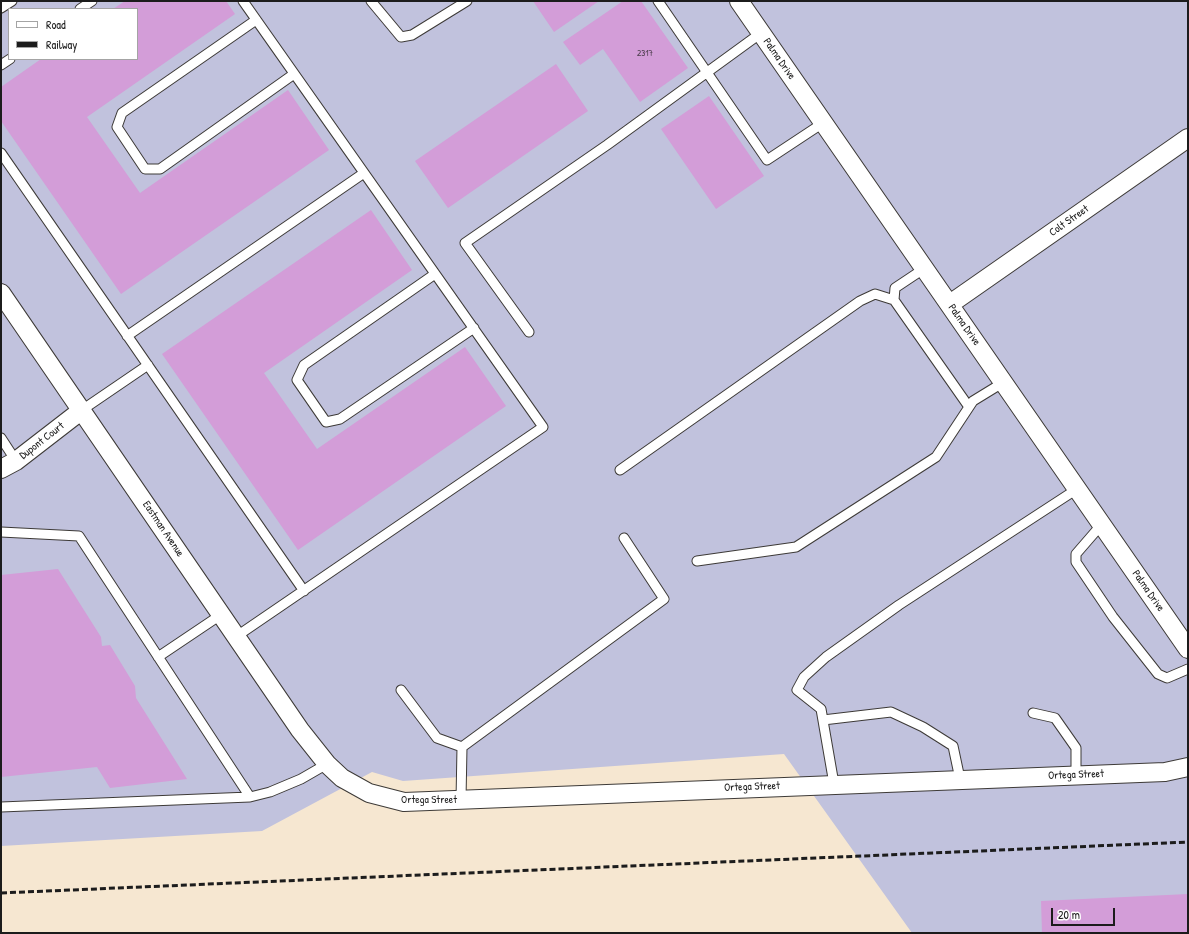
<!DOCTYPE html>
<style>
body{margin:0}
#map{position:relative;width:1189px;height:934px;overflow:hidden;background:#f6e7d1;font-family:"Patrick Hand",sans-serif}
canvas{display:block}
.frame{position:absolute;inset:0;border:2px solid #1c1c1c;pointer-events:none}
.legend{position:absolute;left:8px;top:8px;width:130px;height:52px;box-sizing:border-box;background:#fff;border:1px solid #a4a4a4;margin:0;padding:5px 7px;list-style:none;font-size:12px;color:#1c1c1c}
.legend li{display:flex;align-items:center;gap:8px;height:20px}
.legend b{width:20px;border:1px solid #a4a4a4}
.scale{position:absolute;left:1051px;top:908px;width:64px;height:18px;box-sizing:border-box;border:2px solid #1c1c1c;border-top:0;padding-left:5px;font-size:12px;line-height:14px;white-space:nowrap;color:#1c1c1c;-webkit-text-stroke:3px #fff;paint-order:stroke}
</style>
<div id="map">
<canvas width="1189" height="934"></canvas>
<div class="frame"></div>
<ul class="legend">
<li><b style="height:5px;background:#fff"></b>Road</li>
<li><b style="height:5px;background:#1c1c1c"></b>Railway</li>
</ul>
<div class="scale">20 m</div>
</div>
<script>
const context = document.querySelector('canvas').getContext('2d');
context.lineJoin = 'round';
function fill(path, color) { context.fillStyle = color; context.fill(path, 'evenodd'); }
const toPath = rows => new Path2D(rows.map(r => 'M' + r).join(''));
function trace(path, color, width, dash) { context.strokeStyle = color; context.lineWidth = width; context.lineCap = dash ? 'butt' : 'round'; context.setLineDash(dash || []); context.stroke(path); }
function drawText(font, color, halo, rows, align = 'center') {
  context.font = font + ' "Patrick Hand",sans-serif'; context.lineWidth = 3; context.setLineDash([]); context.textBaseline = 'middle'; context.strokeStyle = halo; context.fillStyle = color; for (const [text, x, y, turn = 0] of rows) {
    context.save(); context.translate(x, y); context.rotate((+turn || 0) * Math.PI / 180); context.textAlign = isNaN(turn) ? turn : align; if (halo) context.strokeText(text, 0, 0); context.fillText(text, 0, 0); context.restore();
  }
}
fill(toPath([
 [1,1,1188,1,1188,933,912,933,784,754,403,781,372,772,262,831,1,846],
 [9,9,137,9,137,59,9,59]
]), '#c1c2dd');
fill(toPath([
 [125,1,226,1,235,14,87,117,140,193,288,90,329,150,121,294,1,121,1,87,41,59,137,59,137,9,113,9],
 [533,1,599,1,554,32],
 [623,1,641,1,688,68,640,102,603,49,580,65,563,42],
 [556,64,588,111,448,208,415,161],
 [709,96,764,176,716,209,661,129],
 [371,210,412,270,264,373,317,449,465,347,506,406,298,550,162,354],
 [58,569,101,637,102,646,110,645,135,686,136,698,187,779,110,788,97,767,1,777,1,575],
 [1188,894,1188,933,1042,933,1041,901]
]), '#d39dd8');
const service = toPath([
 [371,1,401,37,412,35,467,1],
 [658,1,767,160,823,123],
 [1,8,12,1],
 [80,9,92,1],
 [256,20,122,113,117,127,145,169,160,169,294,74],
 [1,65,10,59],
 [1,153,304,591],
 [925,268,895,288,894,300,969,407],
 [435,274,304,365,297,380,326,422,340,419,474,328],
 [529,332,465,243,607,145,761,33],
 [127,336,364,173],
 [82,410,148,365],
 [1,438,16,461],
 [620,470,860,301,875,294,894,300],
 [1102,524,1076,554,1076,562,1113,617,1158,674,1167,678,1188,669],
 [1,532,79,536,250,797],
 [697,561,796,547,936,457,973,401,1004,382],
 [237,636,543,427,243,1],
 [158,657,222,614],
 [401,690,437,738,462,747],
 [1033,713,1055,718,1076,748,1076,775],
 [823,720,891,712,923,727,953,746,960,779],
 [462,747,664,599,624,538],
 [834,784,821,709,797,690,804,677,826,657,899,605,1077,489],
 [461,800,462,747],
 [1,807,250,797,270,792,301,779,327,764]
]);
const minor = toPath([
 [739,1,1188,649],
 [1,293,300,730,327,764,342,778,369,793,404,802,1165,772,1188,767],
 [950,304,1188,138],
 [1,469,16,461,82,410]
]);
trace(service, '#3d3a37', 11);
trace(minor, '#3d3a37', 20);
trace(service, '#fff', 9);
trace(minor, '#fff', 18);
trace(toPath([
 [1,893,1188,842]
]), '#1c1c1c', 3, [6, 3]);
drawText('9px', '#4a3c4b', null, [
 ["2317",645,54]
]);
drawText('11px', '#1c1c1c', '#fff', [
 ["Palma Drive",779,59,55],
 ["Colt Street",1069,221,-35],
 ["Palma Drive",964,325,55],
 ["Dupont Court",42,441,-38],
 ["Eastman Avenue",163,529,56],
 ["Palma Drive",1148,591,55],
 ["Ortega Street",1076,775,-2],
 ["Ortega Street",752,787,-2],
 ["Ortega Street",429,800]
]);
</script>
